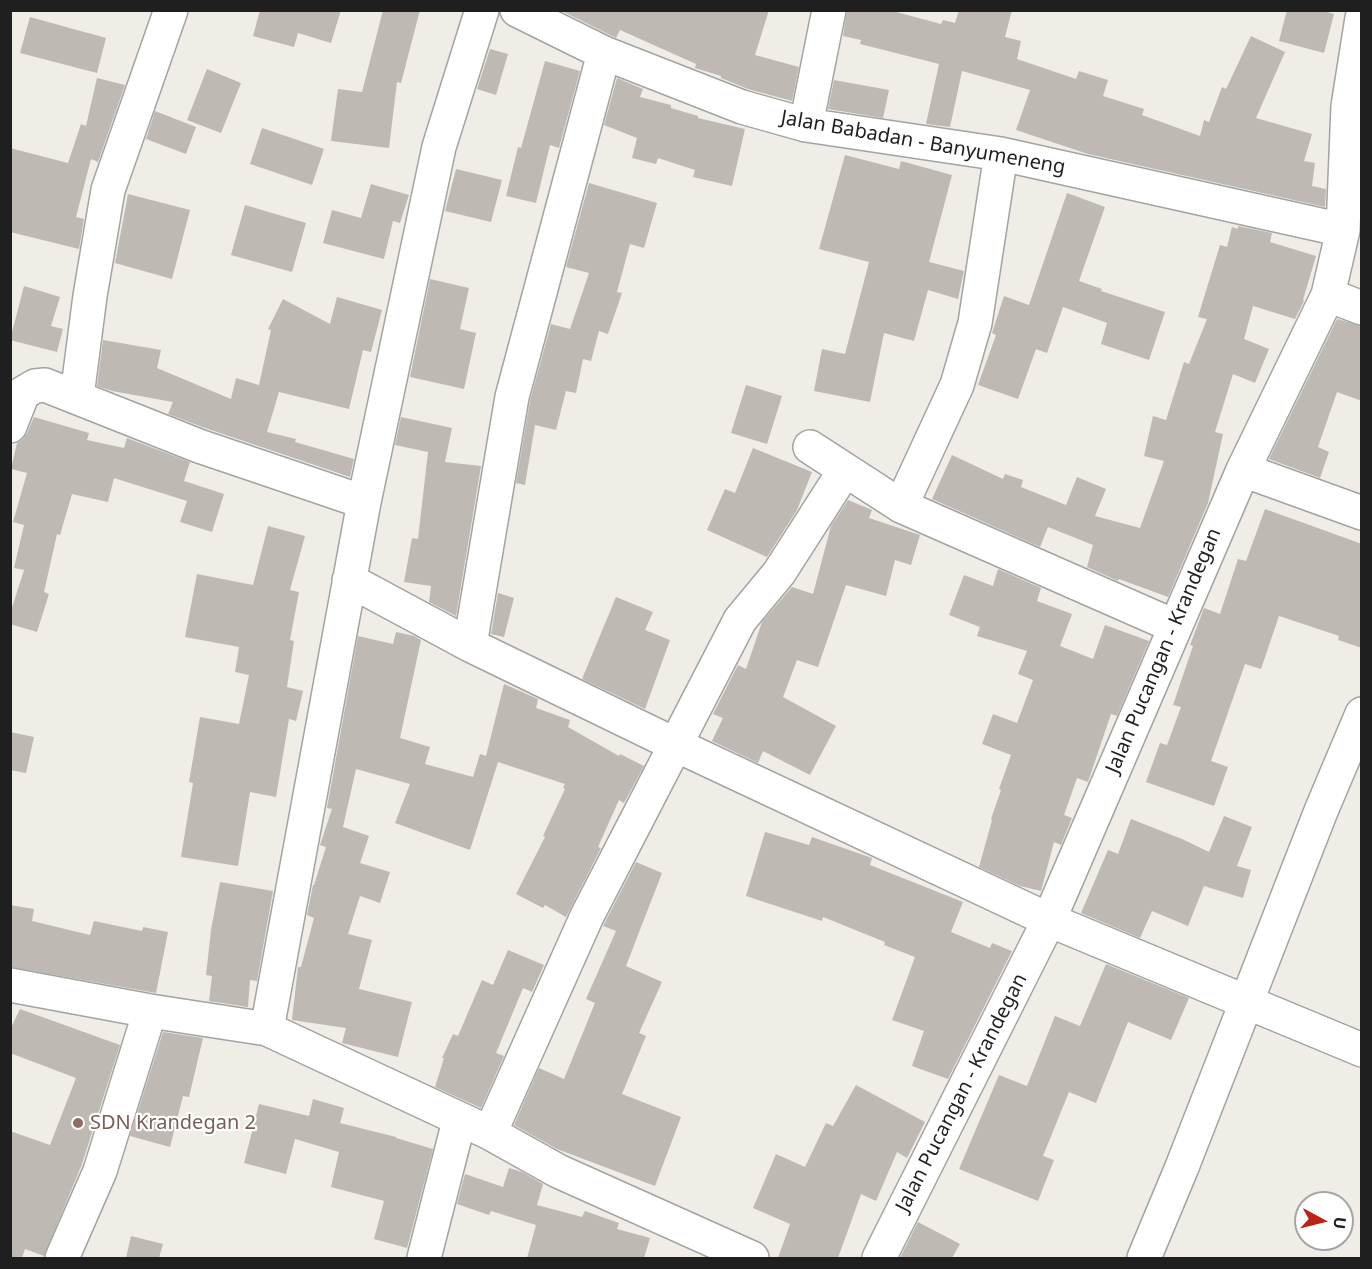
<!DOCTYPE html>
<style>
body{margin:0}
#map{position:relative;width:1372px;height:1269px;overflow:hidden;background:#efede6;font-family:"Noto Sans",sans-serif}
canvas{display:block}
.frame{position:absolute;inset:0;border:12px solid #1f1f1f;pointer-events:none}
.north{position:absolute;left:1294px;top:1191px;width:60px;height:60px;box-sizing:border-box;background:#fff;border:2px solid #a5a5a5;border-radius:50%;rotate:97deg;font-size:16px;font-weight:700;line-height:24px;text-align:center;color:#1f1f1f}
.north::after{content:'';display:block;margin:auto;width:21px;height:27px;background:#bb2313;clip-path:polygon(50% 0,100% 100%,50% 72%,0 100%)}
</style>
<div id="map">
<canvas width="1372" height="1269"></canvas>
<div class="frame"></div>
<div class="north">U</div>
</div>
<script>
const context = document.querySelector('canvas').getContext('2d');
context.lineJoin = 'round';
function fill(path, color) { context.fillStyle = color; context.fill(path, 'evenodd'); }
const toPath = rows => new Path2D(rows.map(r => 'M' + r).join(''));
function trace(path, color, width, dash) { context.strokeStyle = color; context.lineWidth = width; context.lineCap = dash ? 'butt' : 'round'; context.setLineDash(dash || []); context.stroke(path); }
function drawText(font, color, halo, rows, align = 'center') {
  context.font = font + ' "Noto Sans",sans-serif'; context.lineWidth = 4.5; context.setLineDash([]); context.textBaseline = 'middle'; context.strokeStyle = halo; context.fillStyle = color; for (const [text, x, y, turn = 0] of rows) {
    context.save(); context.translate(x, y); context.rotate((+turn || 0) * Math.PI / 180); context.textAlign = isNaN(turn) ? turn : align; if (halo) context.strokeText(text, 0, 0); context.fillText(text, 0, 0); context.restore();
  }
}
fill(toPath([
 [260,10,341,10,331,43,298,33,294,47,253,36],
 [383,10,420,10,401,83,397,82,389,148,331,141,338,89,362,92],
 [560,10,769,10,755,55,799,67,792,101,748,89,721,78,721,76,695,68,696,64,620,30,616,38],
 [847,10,889,10,941,24,943,20,955,23,959,10,1012,10,1005,37,1021,41,1017,59,1076,79,1079,71,1108,80,1103,96,1144,109,1142,115,1200,136,1204,120,1209,122,1222,87,1226,89,1251,36,1285,52,1256,118,1312,134,1304,161,1315,163,1312,186,1326,189,1325,207,1088,154,1016,130,1030,90,962,71,950,127,926,124,939,64,860,44,861,40,843,36],
 [1287,10,1320,10,1334,14,1324,53,1279,41],
 [30,17,106,38,97,73,20,53],
 [490,49,508,54,496,95,477,89],
 [545,61,580,71,559,148,550,145,536,203,506,196,518,147,521,148],
 [207,69,241,83,221,133,187,120],
 [97,78,125,85,98,162,91,159,76,217,84,219,79,249,10,232,10,148,68,163,81,124,86,126],
 [617,78,643,89,640,97,671,105,671,108,698,116,698,118,745,129,732,186,693,177,695,170,658,158,656,164,632,158,637,138,604,125],
 [834,80,889,90,883,118,828,109],
 [155,111,196,127,186,154,146,139],
 [262,128,324,149,312,185,250,164],
 [845,155,899,169,901,161,952,175,929,262,964,271,958,299,928,290,914,341,884,333,870,402,814,391,822,349,845,354,869,262,819,249],
 [456,169,502,180,491,222,445,211],
 [589,183,657,203,644,248,630,244,617,292,622,293,608,334,599,331,591,361,583,359,576,393,566,391,556,430,535,425,525,485,516,483,530,401,551,324,570,329,589,273,566,267],
 [371,184,409,195,400,223,393,221,384,259,323,243,332,210,361,218],
 [1067,193,1105,207,1079,281,1102,289,1101,291,1165,312,1149,360,1101,344,1107,323,1063,307,1047,353,1036,349,1018,399,978,385,996,335,992,333,1004,296,1029,305],
 [128,194,190,210,172,279,115,263],
 [245,205,306,223,292,272,231,255],
 [1238,226,1272,233,1270,242,1316,256,1303,300,1304,301,1295,319,1253,306,1244,339,1269,349,1255,383,1233,374,1215,432,1223,434,1208,503,1168,597,1119,579,1118,581,1087,567,1093,545,1048,527,1040,547,932,499,952,455,1003,479,1005,474,1023,480,1021,487,1066,505,1077,477,1106,489,1095,516,1140,528,1164,461,1144,456,1153,416,1166,420,1184,362,1189,364,1207,319,1198,317,1220,245,1227,247,1232,227,1238,229],
 [430,279,469,288,460,329,476,333,464,389,410,377],
 [24,286,60,297,51,326,63,329,57,352,10,340],
 [337,297,382,310,371,352,363,350,349,409,279,392,267,432,296,439,295,442,354,459,350,477,205,428,168,414,173,402,112,391,97,386,103,340,161,350,157,368,231,399,236,378,259,385,271,330,268,329,283,299,330,324],
 [1337,319,1362,326,1362,401,1337,392,1318,447,1329,452,1320,478,1269,459],
 [746,385,782,396,767,444,731,433],
 [34,417,89,433,87,440,124,448,127,438,190,462,184,481,224,494,212,532,180,522,187,501,114,478,108,502,72,494,60,535,57,534,44,592,49,594,37,632,10,624,10,614,24,570,14,568,24,525,13,522,27,473,11,469,17,443,22,440,27,433],
 [401,417,452,428,445,462,481,466,456,616,429,602,431,586,404,582,412,538,418,539,428,452,395,445],
 [753,448,812,472,797,510,767,557,707,530,725,489,735,493],
 [848,500,872,510,869,518,920,535,911,565,895,560,886,596,846,585,818,667,797,660,783,697,836,726,810,775,763,751,758,763,712,741,723,718,713,714,738,665,746,669,762,622,792,587,813,594,831,526],
 [1265,509,1362,544,1362,648,1338,640,1339,636,1279,616,1261,669,1245,664,1211,761,1228,767,1214,806,1146,782,1160,743,1167,745,1181,707,1173,705,1193,646,1190,645,1204,608,1220,614,1238,559,1246,561],
 [268,526,305,536,290,590,299,592,290,640,294,641,287,687,303,691,296,721,289,719,276,797,250,792,238,866,181,857,193,783,189,782,200,717,239,724,249,675,235,672,239,647,185,637,197,574,253,585],
 [998,569,1041,588,1037,601,1072,614,1060,646,1093,659,1105,625,1149,641,1117,716,1111,714,1088,782,1077,778,1064,815,1072,818,1061,845,1054,842,1041,891,1020,886,979,867,992,820,991,819,1001,790,999,789,1011,755,982,744,993,714,1017,723,1033,680,1018,674,1027,651,977,636,980,627,949,615,964,575,993,586],
 [498,593,514,598,504,637,491,634],
 [616,597,653,612,645,630,670,640,645,709,582,679],
 [396,632,414,636,421,640,400,738,430,747,425,764,473,777,480,754,486,756,504,684,538,699,536,708,570,720,568,727,619,756,620,754,644,766,624,803,619,800,598,847,601,848,566,917,545,905,543,908,516,894,545,837,543,836,565,789,563,788,565,784,498,762,470,850,395,823,410,784,356,769,343,827,369,836,360,863,390,872,380,903,360,896,348,934,372,940,359,989,412,1002,398,1057,342,1043,346,1028,292,1020,298,967,301,967,314,918,307,915,313,885,314,885,326,847,320,845,332,809,327,808,358,636,393,644],
 [10,732,34,737,26,773,10,770],
 [1224,816,1252,827,1237,866,1251,870,1243,898,1204,886,1188,926,1152,911,1140,938,1081,913,1108,850,1118,854,1131,819,1182,839,1209,852],
 [765,832,809,845,812,837,872,858,870,865,963,902,951,932,990,948,992,943,1012,951,948,1079,912,1066,924,1031,892,1020,915,957,884,945,885,942,823,917,822,921,746,896],
 [636,862,662,873,626,966,662,982,639,1033,646,1036,622,1094,681,1117,655,1186,557,1149,514,1125,539,1068,564,1079,595,1003,586,999,616,931,603,926],
 [220,882,273,891,257,981,250,980,248,1007,209,1001,212,976,206,975,211,930],
 [10,905,34,909,32,921,90,935,94,921,142,931,143,927,168,932,156,993,10,967],
 [508,950,544,965,532,992,523,988,496,1053,504,1056,481,1108,435,1087,444,1058,442,1058,453,1034,458,1036,482,980,493,985],
 [1106,964,1189,998,1171,1040,1128,1022,1096,1103,1069,1092,1043,1156,1054,1160,1038,1201,959,1169,999,1075,1027,1086,1055,1016,1080,1026],
 [20,1009,120,1045,82,1164,44,1256,25,1249,22,1258,10,1258,10,1131,50,1145,76,1078,10,1053,10,1030],
 [163,1032,203,1038,189,1097,183,1096,170,1147,130,1136],
 [856,1085,925,1122,907,1158,897,1152,876,1201,861,1194,838,1258,778,1258,790,1224,753,1208,776,1154,805,1167,826,1123,833,1126],
 [313,1099,344,1108,340,1123,396,1137,396,1138,433,1149,407,1248,374,1239,384,1201,331,1187,339,1152,295,1139,286,1174,244,1163,259,1104,309,1116],
 [509,1168,522,1172,543,1184,537,1205,582,1217,585,1211,619,1223,617,1229,650,1238,644,1258,527,1258,536,1225,491,1211,489,1215,457,1204,465,1174,503,1187],
 [918,1222,960,1244,952,1258,900,1258],
 [131,1236,163,1244,159,1258,126,1258]
]), '#bfb9b3');
const minor = toPath([
 [517,10,604,53,742,107,806,125,1001,154,1343,230],
 [806,125,829,10],
 [1328,295,1362,308],
 [77,396,90,296,108,190,171,10],
 [10,426,23,393,35,386,45,385,199,446,364,502],
 [810,447,901,506,1174,626],
 [1243,470,1362,513],
 [901,506,957,385,975,323,1001,154],
 [349,580,470,645,676,745,1049,920,1362,1050],
 [470,645,512,397,604,53],
 [10,985,150,1011,267,1029,490,1133,558,1171,752,1258],
 [267,1029,364,502,439,147,482,10],
 [490,1133,587,916,740,620,779,573,845,470],
 [62,1258,100,1171,150,1011],
 [424,1258,459,1121],
 [879,1258,1049,920,1243,470,1328,295,1343,230,1348,106,1362,18],
 [1144,1258,1182,1167,1321,811,1362,714]
]);
trace(minor, '#a3a3a3', 36);
trace(minor, '#fff', 33);
for (const [x, y, r, color] of [
 [78,1123,6,"#8d6e63"]
]) { const dot = new Path2D(); dot.arc(x, y, r, 0, 2 * Math.PI); context.fillStyle = color; context.fill(dot); trace(dot, '#fff', 2); }
drawText('20px', '#1f1f1f', '#fff', [
 ["Jalan Babadan - Banyumeneng",923,143,10],
 ["Jalan Pucangan - Krandegan",1164,651,-67],
 ["Jalan Pucangan - Krandegan",962,1093,-63]
]);
drawText('20px', '#785e54', '#fff', [
 ["SDN Krandegan 2",90,1123]
], 'left');
</script>
